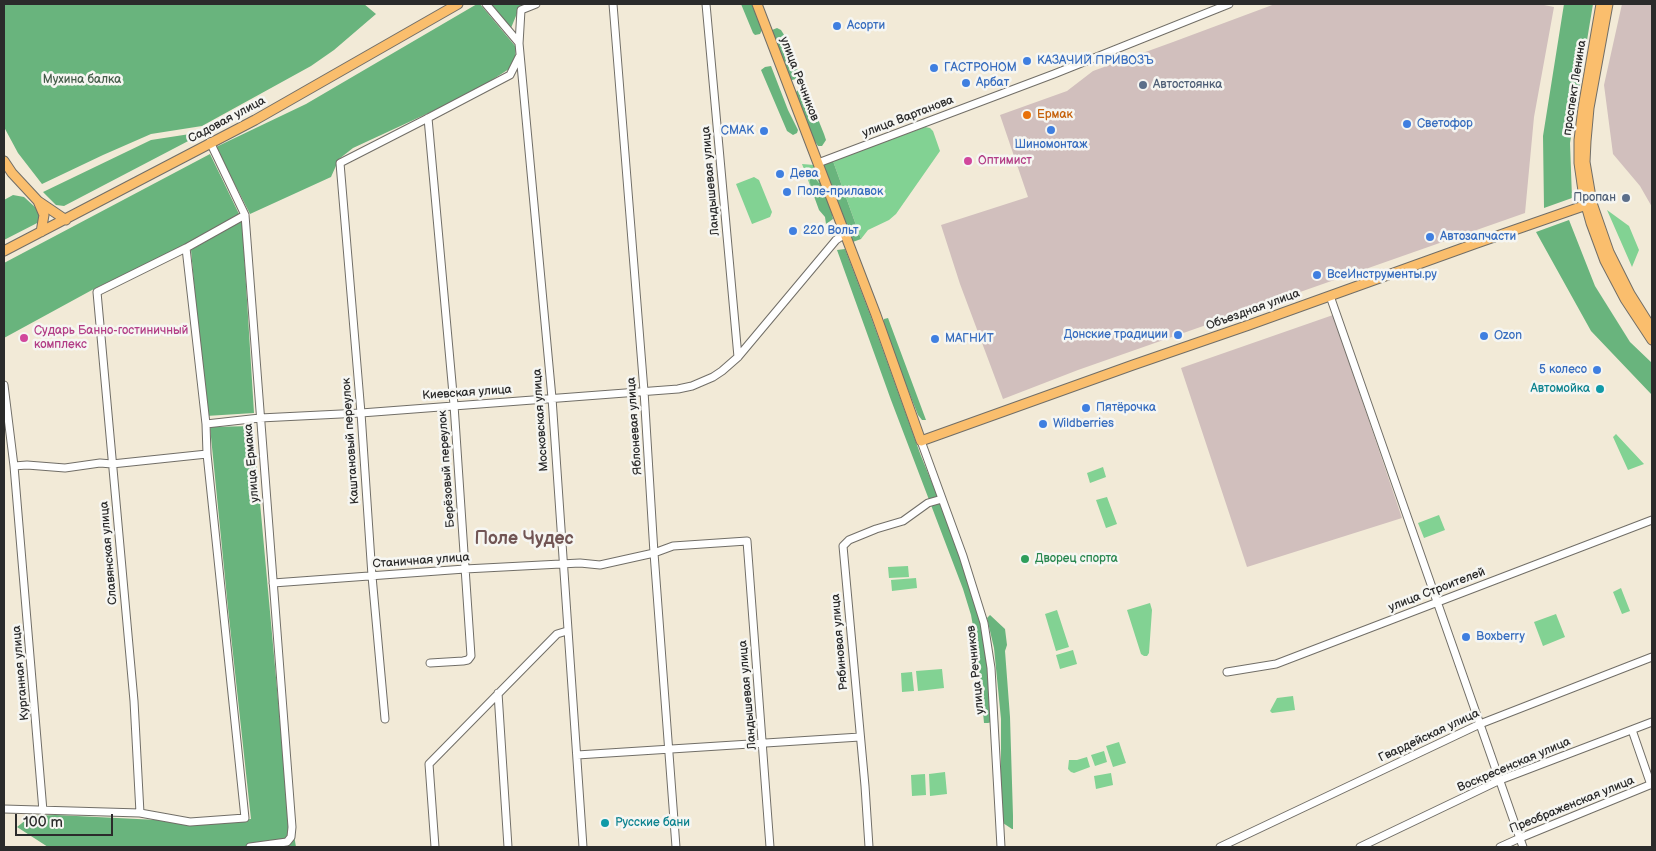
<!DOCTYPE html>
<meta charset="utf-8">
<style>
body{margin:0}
#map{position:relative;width:1656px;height:851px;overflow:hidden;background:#f2ead7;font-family:"Balsamiq Sans",sans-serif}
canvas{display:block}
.frame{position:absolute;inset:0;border:5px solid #2b2b2b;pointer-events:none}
.scale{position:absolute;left:15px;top:814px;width:98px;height:22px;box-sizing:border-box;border:2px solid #2b2b2b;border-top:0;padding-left:6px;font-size:15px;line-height:18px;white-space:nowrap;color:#2b2b2b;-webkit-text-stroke:4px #f6f6f2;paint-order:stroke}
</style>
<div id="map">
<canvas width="1656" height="851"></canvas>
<div class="frame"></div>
<div class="scale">100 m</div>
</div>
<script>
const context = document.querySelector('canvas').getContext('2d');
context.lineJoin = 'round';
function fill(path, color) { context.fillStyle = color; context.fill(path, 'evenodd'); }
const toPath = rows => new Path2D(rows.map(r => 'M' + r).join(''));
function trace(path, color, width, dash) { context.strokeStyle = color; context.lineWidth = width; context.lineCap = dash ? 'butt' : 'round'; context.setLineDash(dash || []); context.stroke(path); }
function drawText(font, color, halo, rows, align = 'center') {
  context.font = font + ' "Balsamiq Sans",sans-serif'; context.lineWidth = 5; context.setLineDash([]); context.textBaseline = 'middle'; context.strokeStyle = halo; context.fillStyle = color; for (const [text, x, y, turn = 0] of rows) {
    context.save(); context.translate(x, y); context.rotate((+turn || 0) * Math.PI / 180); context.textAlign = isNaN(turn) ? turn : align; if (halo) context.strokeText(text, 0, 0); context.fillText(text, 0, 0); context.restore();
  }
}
fill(toPath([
 [1275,4,1539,4,1554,7,1534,117,1525,213,1078,370,1003,399,960,284,941,225,1028,197,1000,115,1067,91,1093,71,1173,42],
 [1622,4,1652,4,1652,207,1640,186,1613,154,1604,85],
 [1333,315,1402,518,1247,567,1181,368]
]), '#d1bfbd');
fill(toPath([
 [925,127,930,128,933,131,940,151,896,214,889,220,868,230,861,239,833,161],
 [802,164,814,165,821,183,819,183,815,176,809,178,811,188],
 [754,177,759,180,772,212,770,217,752,224,736,184],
 [1607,210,1629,226,1639,250,1632,267],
 [1616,434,1644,464,1628,470,1613,437],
 [1103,467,1106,477,1090,483,1087,473],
 [1107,497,1117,524,1106,528,1096,500],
 [1439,515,1445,530,1424,538,1418,523],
 [908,566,909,577,889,578,888,567],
 [916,578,917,588,892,591,891,580],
 [1621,588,1630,611,1622,614,1613,592],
 [1150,603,1152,610,1149,653,1147,656,1144,656,1141,654,1127,610],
 [1057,610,1069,647,1056,651,1045,614],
 [1556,614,1565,637,1543,646,1534,622],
 [1073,650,1077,664,1060,669,1056,655],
 [942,669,944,688,918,691,916,671],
 [912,672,914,691,902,692,901,673],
 [1293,696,1295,710,1272,713,1270,711,1277,698],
 [1119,742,1126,763,1113,767,1106,746],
 [1104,751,1107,762,1095,766,1091,755],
 [1087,757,1090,767,1074,773,1071,772,1068,769,1069,760,1077,760],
 [945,772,947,794,930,796,929,774],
 [1111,773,1113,785,1096,789,1094,776],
 [925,774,926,795,912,796,911,775]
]), '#82d293');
fill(toPath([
 [4,4,364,4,376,14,334,50,311,66,202,126,151,134,103,155,42,184,18,153,4,127],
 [477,4,480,4,516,47,515,60,509,69,481,87,450,103,353,148,339,159,331,177,250,214,216,147,306,104],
 [488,4,523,4,518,11,511,28,499,17],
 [741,4,753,4,761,24,762,30,760,34,755,35,753,33],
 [1564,4,1593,4,1570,143,1572,198,1544,208,1543,136],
 [777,28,781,30,786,38,797,67,799,75,796,79,792,80,789,78,773,34,772,30],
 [771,66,788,110,798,130,797,133,793,135,787,131,761,70,765,67],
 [799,89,806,89,824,134,826,140,822,146,818,146,812,137,798,100,796,92],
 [190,134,194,138,64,206,56,205,43,192,151,140],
 [210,154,239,214,187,244,92,290,4,338,4,263],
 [833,161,861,239,850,243,822,165],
 [811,173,819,183,821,183,832,214,833,219,826,224,825,217,819,210,811,188,809,178],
 [13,195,24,197,35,207,43,220,4,240,4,200],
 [242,220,254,413,206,416,191,250],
 [1569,220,1595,286,1630,342,1652,363,1652,395,1591,331,1536,232],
 [845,249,871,317,921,456,953,534,980,618,989,668,992,722,988,723,984,723,977,648,971,615,963,589,891,400,837,250],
 [888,318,926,420,922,420,918,415,882,324,884,319],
 [253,426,286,787,296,847,48,847,17,827,31,816,56,815,198,822,251,819,228,608,210,427],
 [990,615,1005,629,1007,645,1005,651,1010,717,1013,816,1013,829,1012,829,1003,823,1001,788,1001,719,994,648,987,618]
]), '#69b47d');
const minor = toPath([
 [486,4,519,43,552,398,583,847],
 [613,4,644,391,654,553,676,847],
 [706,4,738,357],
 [519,44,521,10,536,4],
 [428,118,454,405,471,656,468,660,463,661,430,663],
 [210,142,245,215,292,827,291,837,287,842,250,847],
 [818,163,1054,74,1229,4],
 [1330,296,1523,847],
 [4,385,14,466,43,811],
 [206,424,260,418,361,413,678,389,692,386,713,377,722,371,738,357,836,240,845,234],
 [921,441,963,556,984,623,991,668,1001,847],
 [14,466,27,465,65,468,100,463,112,464,207,454],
 [273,583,465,569,580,563,600,565,654,553,673,546,747,541,770,847],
 [1227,672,1276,664,1652,520],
 [498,693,508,847],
 [385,719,372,576,361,413,340,163,428,118,510,75,519,57],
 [1632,730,1651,785],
 [577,755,860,737],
 [4,809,140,813,190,822,245,818,207,454,206,424,186,248],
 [140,813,134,701,97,292,186,248,245,215],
 [435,847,429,764,557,634,567,631],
 [869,847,865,786,843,546,849,540,876,529,903,521,928,503,942,499],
 [1220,847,1480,724,1652,657],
 [1360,847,1500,780,1652,722],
 [1500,847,1520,838,1652,784]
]);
const major = toPath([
 [757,4,876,315,921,441,1133,365,1249,325,1477,243,1592,203],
 [1601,4,1583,108,1579,140,1579,163,1584,198,1591,223,1605,261,1625,299,1652,340],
 [1608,4,1589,108,1586,141,1585,162,1592,203,1609,252,1630,294,1652,329],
 [4,161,12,173,38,201,66,220],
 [38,201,44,215,41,232],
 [4,251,255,120,458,4]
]);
trace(minor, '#716e67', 9);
trace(major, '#716e67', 11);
trace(minor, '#fff', 7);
trace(major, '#fabe6d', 9);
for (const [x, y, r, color] of [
 [837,26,5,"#3f7fe0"],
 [1027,61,5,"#3f7fe0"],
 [934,68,5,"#3f7fe0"],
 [966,83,5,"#3f7fe0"],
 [1143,85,5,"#5c6f8a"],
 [1027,115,5,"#e8710a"],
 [1407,124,5,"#3f7fe0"],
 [1051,130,5,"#3f7fe0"],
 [764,131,5,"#3f7fe0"],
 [968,161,5,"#d1479c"],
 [780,174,5,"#3f7fe0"],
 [787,192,5,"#3f7fe0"],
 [1626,198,5,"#5c6f8a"],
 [793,231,5,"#3f7fe0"],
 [1430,237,5,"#3f7fe0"],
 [1317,275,5,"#3f7fe0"],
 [1178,335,5,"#3f7fe0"],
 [1484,336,5,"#3f7fe0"],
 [24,338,5,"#d1479c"],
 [935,339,5,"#3f7fe0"],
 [1597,370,5,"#3f7fe0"],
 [1600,389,5,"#0f9aa8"],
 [1086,408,5,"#3f7fe0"],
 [1043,424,5,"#3f7fe0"],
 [1025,559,5,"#2e9e5b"],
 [1466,637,5,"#3f7fe0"],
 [605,823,5,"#0f9aa8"]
]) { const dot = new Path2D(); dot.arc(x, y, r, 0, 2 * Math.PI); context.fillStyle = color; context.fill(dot); trace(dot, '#f6f6f2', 2); }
drawText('12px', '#366cbe', '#f6f6f2', [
 ["Асорти",847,26],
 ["КАЗАЧИЙ ПРИВОЗЪ",1037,61],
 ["ГАСТРОНОМ",944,68],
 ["Арбат",976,83],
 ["Светофор",1417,124],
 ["СМАК",754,131,"right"],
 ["Шиномонтаж",1051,145,"center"],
 ["Дева",790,174],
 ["Поле-прилавок",797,192],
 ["220 Вольт",803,231],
 ["Автозапчасти",1440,237],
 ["ВсеИнструменты.ру",1327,275],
 ["Донские традиции",1168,335,"right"],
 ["Ozon",1494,336],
 ["МАГНИТ",945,339],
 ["5 колесо",1587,370,"right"],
 ["Пятёрочка",1096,408],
 ["Wildberries",1053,424],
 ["Boxberry",1476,637]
], 'left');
drawText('12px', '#2b2b2b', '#f6f6f2', [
 ["улица Речников",799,79,69],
 ["проспект Ленина",1575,88,-81],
 ["улица Вартанова",908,117,-21],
 ["Садовая улица",227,120,-28],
 ["Ландышевая улица",711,181,-95],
 ["Объездная улица",1253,310,-20],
 ["Киевская улица",467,393,-4],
 ["Московская улица",541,420,-94],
 ["Яблоневая улица",635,426,-94],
 ["Каштановый переулок",351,441,-94],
 ["улица Ермака",252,463,-95],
 ["Берёзовый переулок",447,469,-94],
 ["Славянская улица",109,553,-95],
 ["Станичная улица",421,561,-4],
 ["улица Строителей",1437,590,-21],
 ["Рябиновая улица",840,642,-95],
 ["улица Речников",976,670,-96],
 ["Курганная улица",21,673,-95],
 ["Ландышевая улица",748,695,-95],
 ["Гвардейская улица",1429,736,-25],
 ["Воскресенская улица",1514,765,-23],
 ["Преображенская улица",1572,805,-22]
]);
drawText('12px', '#455d4a', '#f6f6f2', [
 ["Мухина балка",82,80]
]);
drawText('12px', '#4e5e75', '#f6f6f2', [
 ["Автостоянка",1153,85],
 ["Пропан",1616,198,"right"]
], 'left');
drawText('12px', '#c56008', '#f6f6f2', [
 ["Ермак",1037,115]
], 'left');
drawText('12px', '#b23c85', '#f6f6f2', [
 ["Оптимист",978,161],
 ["Сударь Банно-гостиничный",34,331],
 ["комплекс",34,345]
], 'left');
drawText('12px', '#0d838f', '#f6f6f2', [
 ["Автомойка",1590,389],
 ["Русские бани",615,823,"left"]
], 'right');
drawText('12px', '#27864d', '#f6f6f2', [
 ["Дворец спорта",1035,559]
], 'left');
drawText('bold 18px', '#715554', '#f6f6f2', [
 ["Поле Чудес",524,539]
]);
</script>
